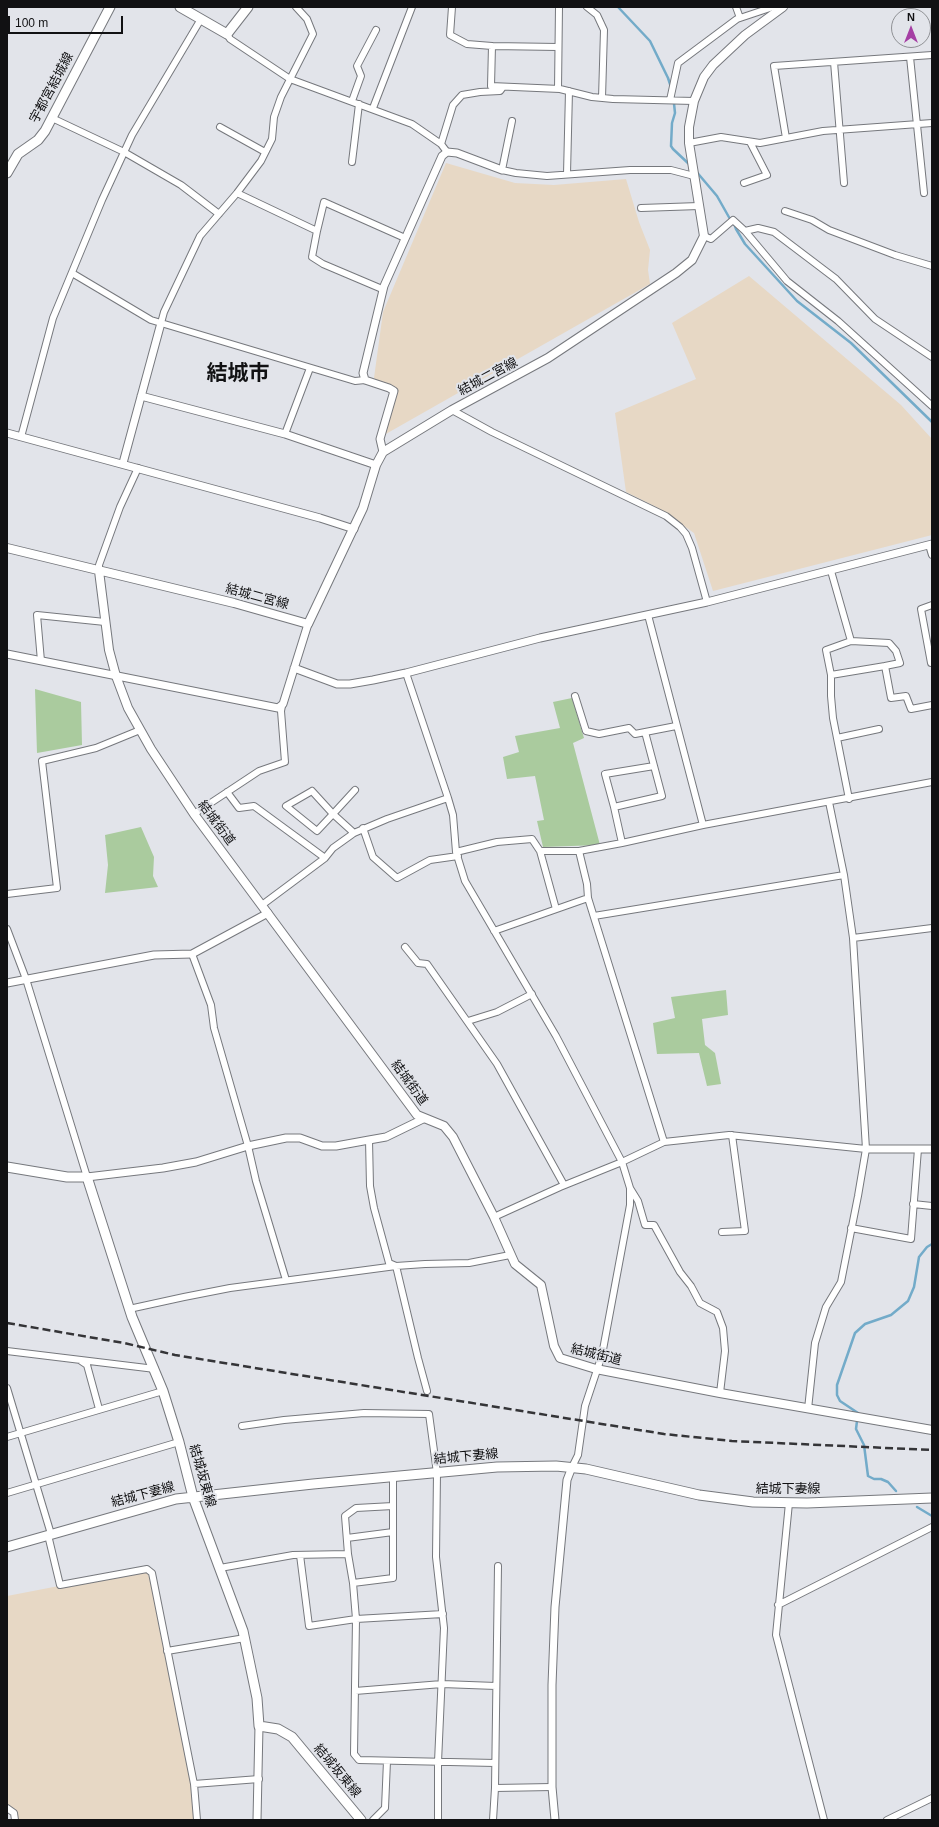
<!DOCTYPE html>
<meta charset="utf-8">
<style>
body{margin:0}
#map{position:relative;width:939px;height:1827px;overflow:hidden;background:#e2e4ea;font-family:Arial,sans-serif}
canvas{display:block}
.frame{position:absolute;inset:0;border:8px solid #111113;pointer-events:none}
.north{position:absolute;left:891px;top:8px;width:40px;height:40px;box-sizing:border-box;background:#e2e4ea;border:1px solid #8e9094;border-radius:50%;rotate:0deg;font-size:11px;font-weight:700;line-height:16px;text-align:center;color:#111113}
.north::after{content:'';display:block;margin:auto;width:14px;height:18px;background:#a53fa4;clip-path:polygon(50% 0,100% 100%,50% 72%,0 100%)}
.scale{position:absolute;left:8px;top:16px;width:115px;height:18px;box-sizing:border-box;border:2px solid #111113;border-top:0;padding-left:5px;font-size:12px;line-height:14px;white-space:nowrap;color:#111113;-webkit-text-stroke:3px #e2e4ea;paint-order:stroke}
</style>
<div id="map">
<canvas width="939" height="1827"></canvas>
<div class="frame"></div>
<div class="north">N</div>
<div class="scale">100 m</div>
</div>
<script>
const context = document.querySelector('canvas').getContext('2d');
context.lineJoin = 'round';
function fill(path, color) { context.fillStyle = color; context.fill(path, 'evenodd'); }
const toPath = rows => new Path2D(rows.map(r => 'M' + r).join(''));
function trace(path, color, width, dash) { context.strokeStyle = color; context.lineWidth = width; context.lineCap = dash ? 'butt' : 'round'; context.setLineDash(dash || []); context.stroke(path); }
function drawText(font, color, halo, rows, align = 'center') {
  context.font = font + ' Arial,"Noto Sans JP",sans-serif'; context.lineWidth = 4; context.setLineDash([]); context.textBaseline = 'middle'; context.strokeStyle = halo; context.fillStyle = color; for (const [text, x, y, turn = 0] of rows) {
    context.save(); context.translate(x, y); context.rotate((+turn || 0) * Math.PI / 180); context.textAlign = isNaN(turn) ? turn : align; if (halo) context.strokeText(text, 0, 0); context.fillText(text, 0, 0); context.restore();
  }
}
fill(toPath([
 [446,163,515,183,554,185,626,179,639,222,650,250,648,270,650,284,377,439,390,393,374,378,383,312],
 [749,276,901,405,932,439,932,535,713,591,694,533,658,508,626,492,615,413,696,379,672,323],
 [147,1569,167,1651,194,1784,197,1820,15,1820,14,1813,7,1812,7,1596]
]), '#e7d8c5');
fill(toPath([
 [35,689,81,702,82,745,37,753],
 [572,698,584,738,573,743,600,845,543,847,537,821,544,820,535,776,507,779,503,757,519,752,515,736,560,728,553,702],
 [141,827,154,857,153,876,158,887,105,893,108,865,105,835],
 [726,990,728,1015,702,1019,705,1045,715,1053,721,1084,707,1086,699,1053,657,1054,653,1023,675,1018,671,997]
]), '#aacb9e');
trace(toPath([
 [618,7,650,41,668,78,671,87],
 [673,94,675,113,672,123,671,146,673,149,690,165],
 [695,170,717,196,730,219,733,220,736,229,745,244,797,301,851,343,932,422],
 [896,1491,888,1482,881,1479,874,1479,868,1476,864,1445,856,1429,858,1413,840,1401,837,1395,837,1385,855,1333,865,1324,891,1315,908,1301,914,1287,919,1257,927,1247,932,1244],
 [917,1507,932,1516]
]), '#73abc9', 2.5);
const minor = toPath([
 [452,7,450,35,467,44,492,46,491,86,560,89,592,97,613,99,694,101],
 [587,7,597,15,604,30,602,98],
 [736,7,740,18],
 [227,34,230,39,290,79,412,124,441,144,447,152],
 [492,46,558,47],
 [910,57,924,193],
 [834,62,844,183],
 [558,89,559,7],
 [670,100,678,63,737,19,773,7],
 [352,101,361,76,357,66,376,30],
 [373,108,412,7],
 [52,118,124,152,181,185,219,214],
 [512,121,502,170,516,173,547,176,630,170,671,170,694,176],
 [220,127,265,152],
 [786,138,774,66,932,55],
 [689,143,721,137,760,143,823,131,932,123],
 [441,144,453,105,462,95,480,92,500,91,503,87],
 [352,162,359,104],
 [567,174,569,91],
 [744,183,767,175,750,142],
 [237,193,317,231,312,257,323,264,382,289],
 [641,208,699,206],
 [785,211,812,220,829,230,895,255,932,266],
 [317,231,324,202,405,238],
 [745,231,787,281,838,321,932,406],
 [704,236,711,239,733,220,745,231,758,228,774,232,836,279,875,319,932,357],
 [72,273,151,320,355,381,365,380],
 [161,323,164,312,200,236,237,193,261,161,272,139,274,117,281,97,313,34,307,19,296,7],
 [452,410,492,432,666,516,680,527,686,534,692,548,707,602],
 [285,434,310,368],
 [21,437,53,318,102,200,132,135,201,19],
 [929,545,932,555],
 [99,571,99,565,120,507,138,468],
 [831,571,851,641,889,643,896,651,900,663,885,666,891,698,906,696,911,709,932,705],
 [648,615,703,825],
 [851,641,826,650,831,675,885,666],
 [41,661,37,615,105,622],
 [931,663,921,609,932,605],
 [406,673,448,798,453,815,456,852,465,881,556,1036,622,1162,630,1188,630,1205,602,1355,585,1406,578,1455,572,1467],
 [831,675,831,696,833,718,849,799],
 [575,696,586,731,599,734,629,728,635,734,676,726],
 [837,738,879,729],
 [312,791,333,814,317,831,286,806,312,791],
 [227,792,239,808,254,806,325,858],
 [614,807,605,774,654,766],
 [194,814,259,771,285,762,281,711,282,706],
 [363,828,373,857,397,878,430,860,458,856],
 [354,833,333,814,355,790],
 [622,843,614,807,662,796,645,732],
 [540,851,556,909],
 [579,851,587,884,588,898,664,1142],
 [456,852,497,842,532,839,540,851,579,851,622,843,703,825,932,782],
 [7,894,57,888,42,761,96,748,140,730],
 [262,905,325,858,333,848,354,833,387,819,448,798],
 [594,916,844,875],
 [7,929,26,979,87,1177],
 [494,931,588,898],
 [853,938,932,928],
 [405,947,418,963,427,964,497,1064,564,1185],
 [192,954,211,1005,214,1028,248,1146,256,1181,286,1280],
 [468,1021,497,1012,532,994],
 [369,1140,370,1186,374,1208,389,1263,396,1266,418,1358,427,1391],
 [630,1188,638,1201,645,1225,654,1225,680,1272,691,1286,700,1303,717,1312,723,1328,725,1351,720,1393],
 [913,1204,932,1206],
 [494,1217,560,1187,622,1162,664,1142,729,1135,866,1149],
 [851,1228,911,1239,918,1149],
 [722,1232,745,1231,732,1135],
 [129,1309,184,1297,230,1288,396,1266,425,1264,469,1263,510,1255],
 [7,1351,155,1369],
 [81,1361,87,1365,99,1409],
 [7,1388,51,1534],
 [808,1409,815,1343,826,1307,841,1282,858,1196,866,1149,853,938,844,875,829,802],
 [242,1426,284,1420,364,1413,429,1414,437,1473,436,1557,444,1628,438,1762,438,1820],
 [7,1437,163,1391],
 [7,1493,179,1442],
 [789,1503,776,1635,824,1820],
 [48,1535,60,1585,147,1569,152,1573,194,1784],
 [347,1538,393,1532],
 [348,1554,345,1516,356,1508,393,1506],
 [300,1555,309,1626,356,1619,443,1614],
 [220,1568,293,1555,348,1554,353,1583,356,1619,354,1754,359,1760,495,1763],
 [353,1583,393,1578,393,1477],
 [778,1605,932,1527],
 [167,1651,245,1638],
 [355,1691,442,1684,496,1686],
 [495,1788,552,1787],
 [7,1808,14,1813,15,1820],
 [197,1820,194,1784,259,1779],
 [373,1820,385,1808,387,1761],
 [493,1820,495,1788,498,1566],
 [887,1820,932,1798]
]);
const tertiary = toPath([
 [141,396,285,434,376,465],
 [7,433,320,518,354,529],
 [383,452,380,439,394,391,389,388,365,380,363,373,384,286,442,156,447,152,457,153,502,170],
 [123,463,161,323],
 [7,654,278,708,283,704,308,624],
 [294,668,337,684,350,684,373,680,406,673,540,638,707,602,932,544],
 [7,983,154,955,192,954,268,913],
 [866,1149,932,1149],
 [87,1177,163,1168,196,1162,248,1146,286,1138,300,1138,322,1146,336,1146,369,1140,386,1137,423,1119],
 [257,1820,259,1726],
 [555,1820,552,1787,552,1685,555,1607,567,1480,572,1467]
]);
const secondary = toPath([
 [7,548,234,603,308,624,363,508,376,465,383,452,452,410,548,358,676,273,692,260,704,236,689,143,689,127,694,101,704,77,713,65,745,35,783,7],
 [99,571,109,650,116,676,128,708,151,749,194,814,417,1115,444,1126,453,1137,494,1217,515,1264,541,1285,554,1346,560,1358,596,1369,720,1393,932,1430]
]);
const primary = toPath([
 [180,7,227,34,248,7],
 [7,173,18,154,38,140,45,131,110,7],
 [7,1167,67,1177,87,1177,132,1317,163,1391,179,1442,193,1497,243,1631,257,1698,259,1726,278,1729,292,1737,361,1820],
 [7,1547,176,1499,313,1484,497,1467,556,1466,586,1469,699,1495,753,1502,807,1503,932,1498]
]);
trace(minor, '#76787d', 8);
trace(tertiary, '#76787d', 9);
trace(secondary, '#76787d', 10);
trace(primary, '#76787d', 11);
trace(minor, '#fff', 6);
trace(tertiary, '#fff', 7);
trace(secondary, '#fff', 8);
trace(primary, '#fff', 9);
trace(toPath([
 [7,1323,124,1343,175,1355,664,1434,732,1441,932,1450]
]), '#343437', 2.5, [8, 4]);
drawText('13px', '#111113', '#e2e4ea', [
 ["宇都宮結城線",52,88,-62],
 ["結城二宮線",488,377,-28],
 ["結城二宮線",257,597,15],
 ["結城街道",216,823,53],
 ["結城街道",409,1083,54],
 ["結城街道",596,1355,14],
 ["結城下妻線",466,1457,-5],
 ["結城坂東線",202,1476,74],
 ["結城下妻線",788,1489],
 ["結城下妻線",143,1495,-15],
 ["結城坂東線",337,1771,50]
]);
drawText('bold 21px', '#111113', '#e2e4ea', [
 ["結城市",238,374]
]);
</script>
